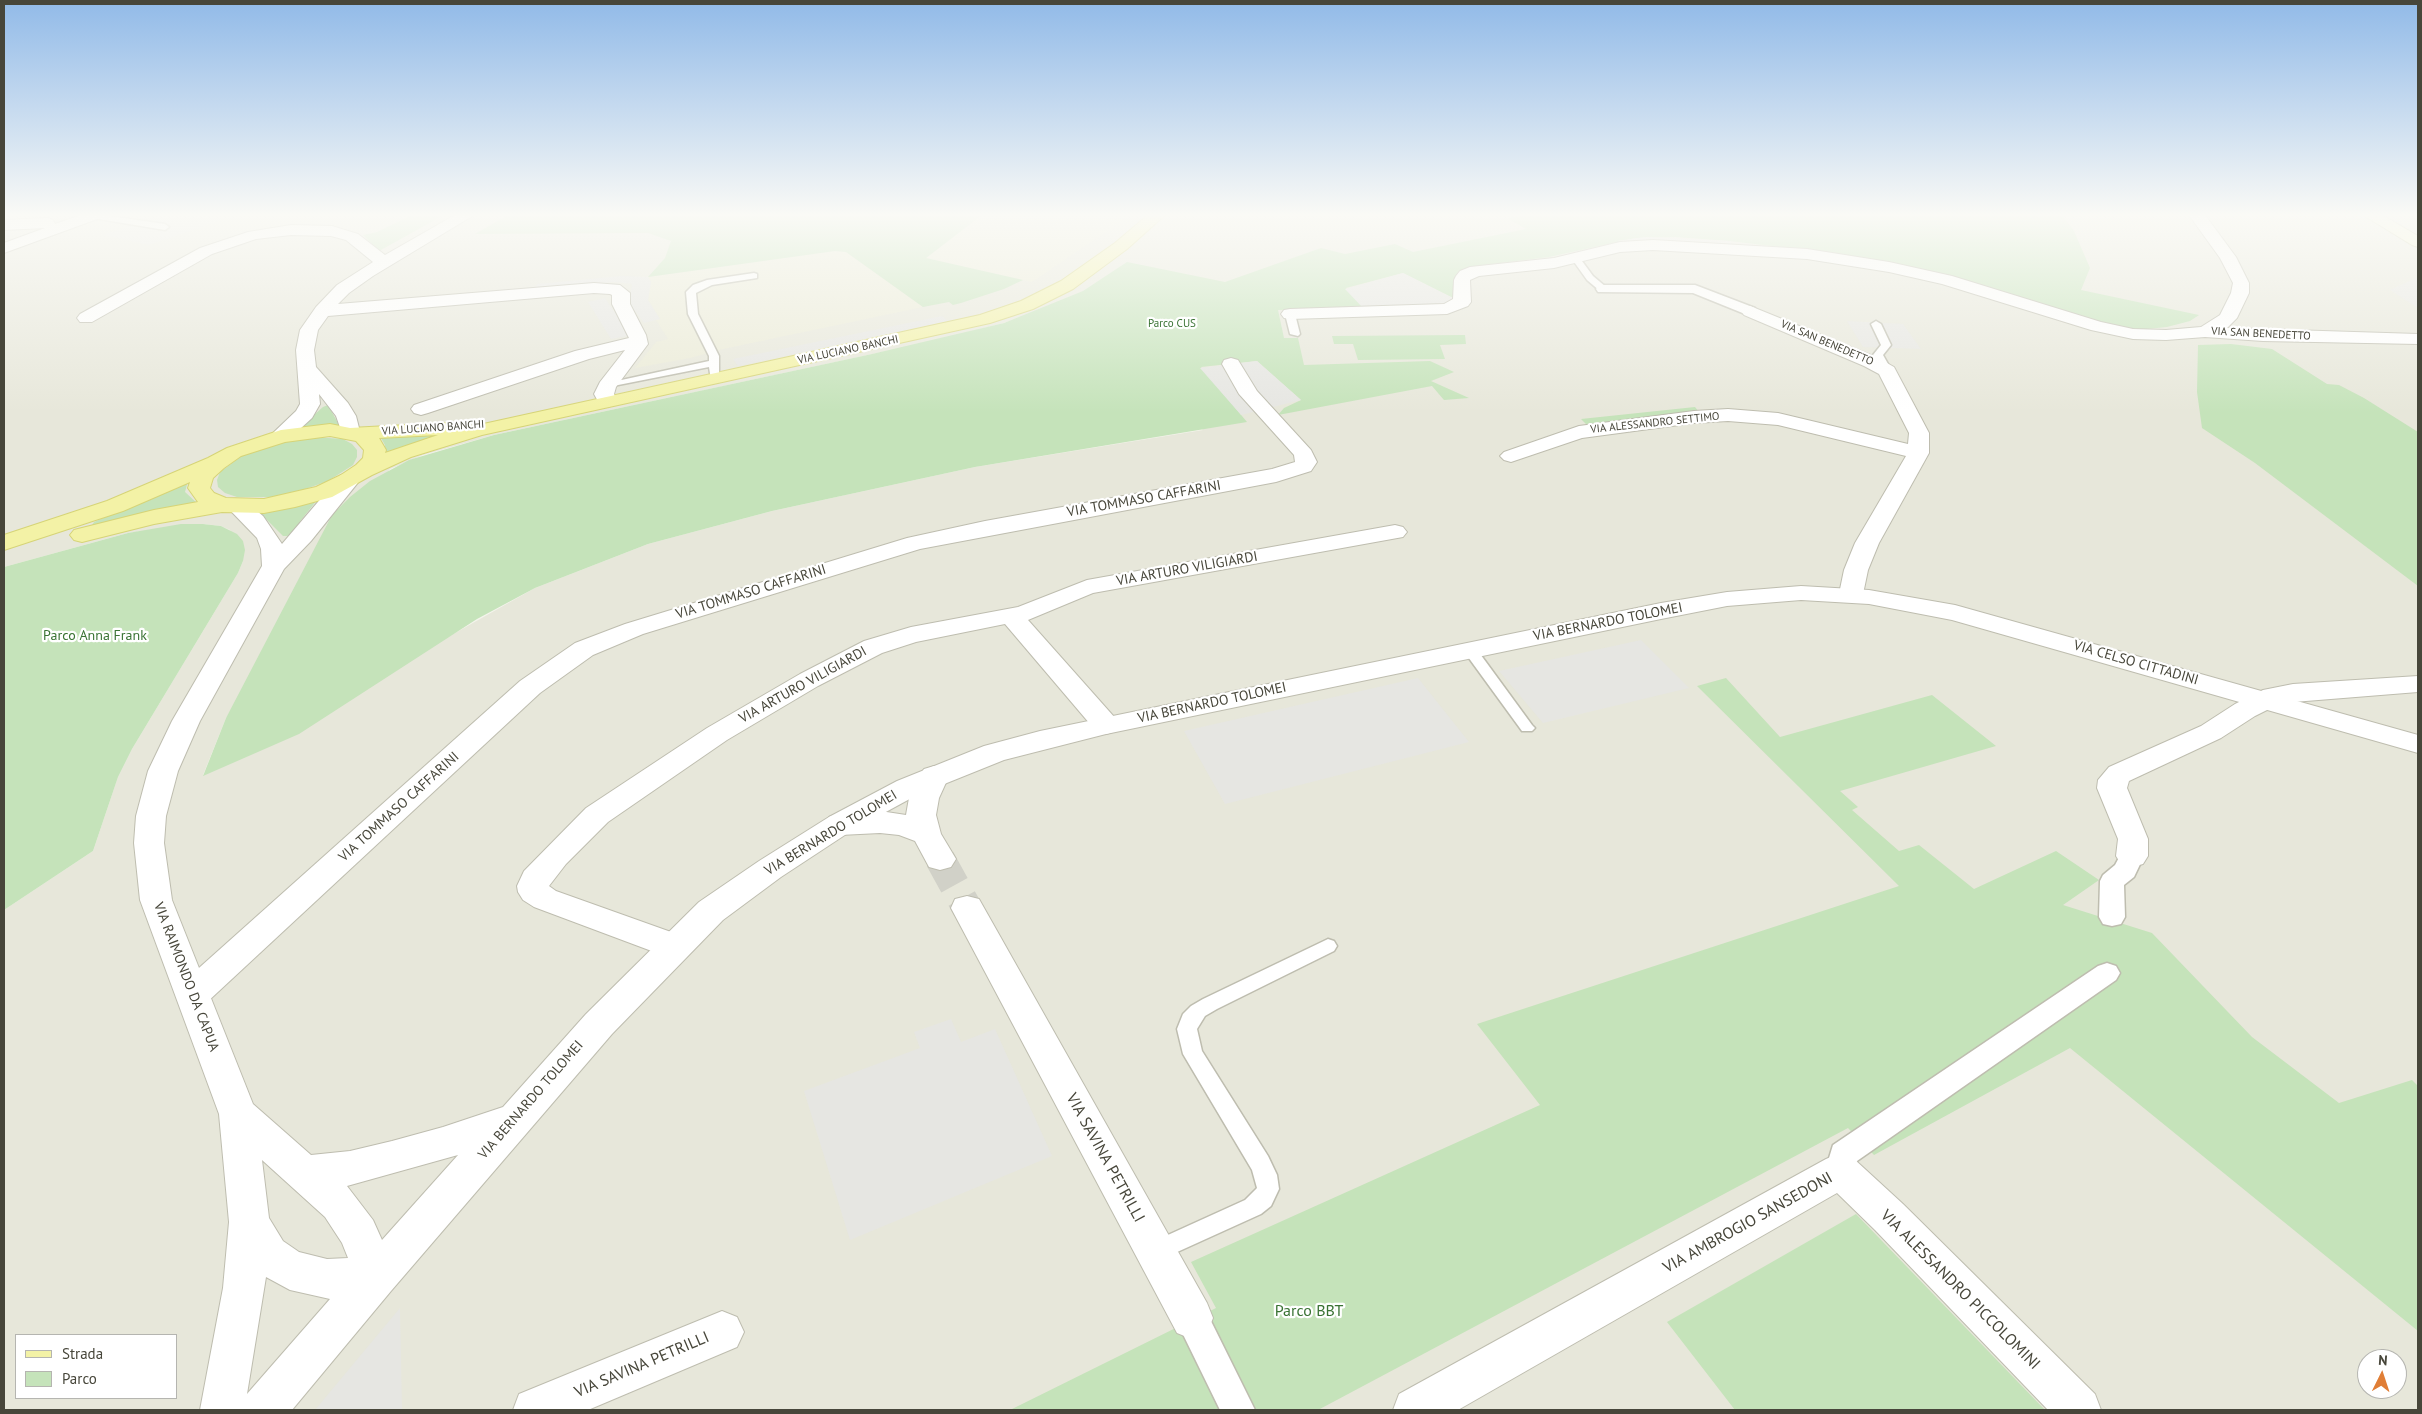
<!DOCTYPE html>
<style>
body{margin:0}
#map{position:relative;width:2422px;height:1414px;overflow:hidden;background:#f4f4ec;font-family:"PT Sans",sans-serif}
canvas{display:block}
.frame{position:absolute;inset:0;border:5px solid #47463a;pointer-events:none}
.legend{position:absolute;left:15px;top:1334px;width:162px;height:65px;box-sizing:border-box;background:#fff;border:1px solid #b5b5b0;margin:0;padding:6px 9px;list-style:none;font-size:15px;color:#47463a}
.legend li{display:flex;align-items:center;gap:10px;height:25px}
.legend b{width:25px;border:1px solid #b5b5b0}
.north{position:absolute;left:2357px;top:1349px;width:50px;height:50px;box-sizing:border-box;background:#fff;border:1px solid #b5b5b0;border-radius:50%;rotate:4deg;font-size:14px;font-weight:700;line-height:20px;text-align:center;color:#47463a}
.north::after{content:'';display:block;margin:auto;width:18px;height:22px;background:#e07e36;clip-path:polygon(50% 0,100% 100%,50% 72%,0 100%)}
</style>
<div id="map">
<canvas width="2422" height="1414"></canvas>
<div class="frame"></div>
<ul class="legend">
<li><b style="height:6px;background:#f3f2a6"></b>Strada</li>
<li><b style="height:14px;background:#c5e3ba"></b>Parco</li>
</ul>
<div class="north">N</div>
</div>
<script>
const context = document.querySelector('canvas').getContext('2d');
context.lineJoin = 'round';
function fill(path, color) { context.fillStyle = color; context.fill(path, 'evenodd'); }
const toPath = rows => new Path2D(rows.map(r => 'M' + r).join(''));
function trace(path, color, width, dash) { context.strokeStyle = color; context.lineWidth = width; context.lineCap = dash ? 'butt' : 'round'; context.setLineDash(dash || []); context.stroke(path); }
function drawText(font, color, halo, rows, align = 'center') {
  context.font = font + ' "PT Sans",sans-serif'; context.lineWidth = 4.5; context.setLineDash([]); context.textBaseline = 'middle'; context.strokeStyle = halo; context.fillStyle = color; for (const [text, x, y, turn = 0] of rows) {
    context.save(); context.translate(x, y); context.rotate((+turn || 0) * Math.PI / 180); context.textAlign = isNaN(turn) ? turn : align; if (halo) context.strokeText(text, 0, 0); context.fillText(text, 0, 0); context.restore();
  }
}
fill(toPath([
 [4,215,2418,215,2418,1410,4,1410,4,910,93,851,118,777,132,749,238,573,243,561,230,530,221,526,203,524,128,533,4,567],
 [1041,310,1203,430,975,467,772,511,648,544,535,588,203,775,226,718,390,469,423,455,494,435,929,342,1004,323],
 [16,1335,176,1335,176,1398,16,1398],
 [2367,1359,2397,1359,2397,1389,2367,1389]
]), '#e7e7da');
fill(toPath([
 [982,215,1123,215,1125,219,1032,282,926,258],
 [835,251,846,252,923,307,723,349,690,358,635,368,656,342,668,339,656,320,660,319,648,300,651,282,648,277]
]), '#ebebd7');
fill(toPath([
 [412,215,444,215,379,251,363,235,377,232],
 [508,215,982,215,926,258,1023,280,1004,289,961,303,953,305,949,302,923,307,846,252,835,251,648,277,665,258,671,241,648,233,475,234],
 [1530,215,2062,215,2074,231,2090,268,2081,290,2199,315,2190,321,2167,327,2137,330,2122,328,1828,253,1730,241,1675,237,1636,238,1549,257,1468,267,1457,273,1453,298,1403,273,1346,288,1363,308,1278,310,1284,338,1298,338,1304,365,1430,361,1454,372,1431,381,1469,398,1444,400,1432,386,1278,415,1284,408,1301,400,1257,361,1201,367,1247,422,975,467,772,511,648,544,535,588,477,619,299,734,203,776,226,718,332,515,350,497,370,481,409,460,494,435,872,354,1004,323,1083,291,1127,262,1225,282,1321,248,1345,254,1395,244,1413,252,1526,229,1507,218],
 [1465,335,1466,344,1440,345,1445,359,1358,360,1353,344,1334,344,1332,336],
 [2231,344,2272,349,2327,384,2339,385,2364,398,2418,432,2418,586,2255,463,2202,428,2197,392,2198,345],
 [328,405,339,425,299,428,323,407],
 [1695,407,1699,412,1586,424,1581,419],
 [434,435,436,437,383,456,385,445,381,438],
 [313,437,343,439,352,444,357,450,357,457,353,465,328,481,291,494,271,497,237,497,225,493,218,487,217,480,220,472,242,456,276,443],
 [188,481,185,492,198,504,137,514,92,525,94,522],
 [318,499,301,520,293,534,287,536,283,536,265,518,253,512],
 [181,524,203,524,221,526,237,534,243,541,245,550,243,561,238,573,132,749,118,777,93,851,4,910,4,567,128,533],
 [1726,678,1780,737,1932,695,1996,746,1840,791,1858,807,1852,810,1899,851,1919,845,1974,889,2056,851,2099,880,2063,905,2152,933,2252,1037,2339,1103,2412,1080,2418,1086,2418,1331,2070,1048,1874,1155,1848,1128,1318,1410,1010,1410,1216,1308,1191,1262,1540,1105,1477,1024,1899,886,1697,686],
 [1856,1214,2045,1410,1735,1410,1667,1322]
]), '#c5e3ba');
fill(toPath([
 [164,215,199,215,222,220,149,245,103,235],
 [1646,237,1730,241,1734,247,1616,241],
 [1403,273,1453,298,1443,305,1363,308,1345,289],
 [622,276,648,277,651,282,648,300,660,319,644,323,629,303,632,284,614,282,535,289,537,284],
 [2418,277,2418,308,2390,290],
 [605,298,627,331,627,336,611,339,588,302],
 [942,316,948,321,738,366,733,359],
 [1847,321,1903,324,1921,349,1863,347],
 [1257,361,1301,400,1241,415,1200,368],
 [1641,640,1689,688,1543,723,1499,671],
 [1418,678,1469,742,1225,804,1184,731],
 [951,1019,961,1042,995,1029,1052,1156,850,1240,804,1091,920,1048,914,1032],
 [400,1308,402,1410,315,1410]
]), '#e6e6e2');
trace(toPath([
 [940,859,967,908]
]), '#d1d1c8', 30, [30, 15]);
const service = toPath([
 [90,215,102,215,165,224,169,227,165,230,93,218,90,215],
 [1573,257,1579,257,1593,276,1606,287,1606,291,1600,291,1587,280,1572,259,1573,257],
 [754,273,757,274,757,278,712,285,696,293,698,314,719,356,719,380,711,380,709,367,603,388,603,384,709,361,709,356,688,314,686,292,693,285,707,280,754,273],
 [1290,311,1295,314,1300,334,1298,336,1290,334,1285,314,1290,311],
 [1876,321,1881,324,1891,345,1883,355,1892,371,1887,374,1883,373,1873,355,1881,345,1871,324,1876,321],
 [1470,646,1475,647,1532,725,1535,728,1532,731,1522,731,1463,650,1470,646],
 [1328,939,1334,941,1337,946,1334,951,1217,1009,1205,1016,1197,1029,1202,1051,1268,1156,1277,1175,1279,1189,1271,1206,1261,1214,1164,1258,1156,1262,1148,1258,1145,1251,1148,1244,1245,1200,1257,1188,1252,1170,1183,1054,1177,1029,1183,1014,1191,1006,1203,999,1328,939]
]);
const pedestrian = toPath([
 [1603,285,1695,285,1755,308,1757,311,1755,314,1745,314,1693,293,1598,292,1596,289,1598,286,1603,285],
 [2132,847,2141,850,2144,856,2134,877,2124,885,2125,917,2121,924,2112,926,2103,924,2099,917,2100,881,2103,875,2115,865,2123,850,2132,847],
 [2107,963,2116,966,2120,973,2116,980,1857,1161,1851,1181,1840,1185,1829,1181,1825,1171,1833,1145,2098,966,2107,963],
 [1192,1302,1204,1307,1255,1410,1220,1410,1175,1318,1180,1307,1192,1302]
]);
const minor = toPath([
 [81,215,103,215,100,218,4,253,4,243,45,228,4,230,4,220,48,218,53,220,55,224,81,215],
 [455,215,474,215,373,276,349,293,338,304,594,283,620,285,630,293,630,304,646,335,648,344,616,387,614,394,617,401,614,405,607,407,600,405,594,394,600,382,625,350,589,359,428,413,421,415,414,413,411,409,414,405,575,351,629,338,612,304,612,295,610,294,594,293,328,316,318,330,314,350,316,367,348,403,356,416,360,432,357,436,350,438,343,436,336,416,319,394,320,404,312,418,288,440,281,442,274,440,271,436,274,432,296,411,300,404,296,350,300,330,316,307,337,285,373,262,346,240,331,236,291,235,256,239,212,254,92,322,80,322,77,318,80,314,200,248,248,232,291,225,332,226,358,234,385,255,455,215],
 [2189,215,2205,215,2236,257,2249,283,2249,293,2237,318,2227,328,2418,334,2418,344,2263,341,2205,337,2166,340,2133,339,2091,330,1942,284,1889,272,1807,259,1653,250,1620,252,1554,268,1479,276,1470,280,1471,302,1468,306,1447,314,1290,319,1284,318,1281,314,1284,310,1290,309,1444,304,1453,299,1454,280,1456,276,1460,271,1470,267,1554,258,1620,242,1653,240,1807,249,1889,262,1952,276,2101,322,2133,329,2166,330,2201,327,2220,315,2231,293,2233,283,2220,258,2189,215],
 [1750,306,1878,358,1894,367,1929,433,1929,453,1879,543,1868,570,1863,594,1860,599,1851,601,1842,599,1839,594,1844,570,1855,543,1906,456,1778,425,1728,421,1694,423,1582,438,1511,462,1504,460,1500,456,1504,452,1579,426,1694,411,1728,409,1778,413,1908,444,1909,433,1879,374,1864,366,1744,315,1741,311,1744,307,1750,306],
 [1231,358,1238,360,1257,391,1311,450,1317,462,1311,471,1276,482,920,549,643,634,593,655,540,693,205,1004,193,1008,181,1004,176,994,181,984,520,681,575,643,625,624,907,538,985,521,1272,469,1295,462,1294,455,1239,394,1222,364,1224,360,1231,358],
 [1395,525,1403,527,1407,532,1403,537,1093,593,1028,620,1116,719,1120,725,1116,731,1106,734,1096,731,1005,624,916,642,882,653,818,686,727,740,608,822,566,864,549,886,556,891,685,937,690,946,685,955,673,959,534,907,523,900,518,892,517,886,524,871,586,808,707,728,800,674,864,641,911,627,1018,607,1087,580,1395,525],
 [2418,676,2418,692,2281,703,2255,716,2221,738,2129,781,2127,788,2148,839,2148,856,2143,864,2132,867,2121,864,2116,856,2118,839,2097,788,2098,780,2109,767,2201,726,2235,704,2263,690,2293,684,2418,676],
 [934,766,944,769,949,776,939,798,936,815,941,834,956,859,951,867,940,870,929,867,915,841,899,835,880,833,840,835,829,831,825,824,829,817,840,813,880,811,906,815,909,798,919,776,924,769,934,766],
 [967,896,979,899,1207,1303,1213,1318,1207,1333,1192,1339,1177,1333,951,908,955,899,967,896],
 [1840,1153,1854,1159,1903,1204,2095,1394,2101,1410,2048,1410,1875,1230,1837,1193,1458,1410,1393,1410,1399,1394,1826,1159,1840,1153],
 [722,1311,737,1317,744,1332,737,1347,588,1410,513,1410,519,1394,722,1311]
]);
const tertiary = toPath([
 [349,473,357,475,360,480,311,541,284,569,200,721,178,771,166,816,164,843,172,900,253,1104,311,1155,350,1151,392,1141,443,1127,503,1107,586,1014,699,902,759,861,829,817,897,781,984,746,1040,731,1661,603,1727,592,1801,586,1869,590,1955,605,2418,735,2418,753,1952,620,1869,604,1801,600,1727,606,1661,619,1106,734,1004,760,917,795,851,831,781,877,723,920,612,1034,391,1291,292,1410,200,1410,223,1288,229,1222,219,1114,140,900,134,843,136,816,148,771,172,721,262,566,261,549,257,538,226,506,229,501,237,499,245,501,263,516,282,544,341,475,349,473],
 [458,1155,382,1240,373,1220,347,1186,458,1155],
 [262,1160,325,1217,342,1243,348,1258,327,1259,299,1252,283,1241,269,1218,262,1160],
 [266,1277,290,1290,330,1299,247,1394,266,1277]
]);
const secondary = toPath([
 [2363,215,2382,215,2418,236,2418,247,2412,245,2363,215]
]);
const primary = toPath([
 [1148,215,1165,215,1127,249,1073,289,1033,309,990,323,482,435,411,457,372,475,332,497,295,507,264,513,222,512,154,524,82,542,74,540,70,535,74,530,154,510,198,502,188,488,190,482,123,511,4,550,4,535,107,501,208,458,227,448,281,430,330,424,350,428,446,423,453,425,456,430,980,315,1021,301,1061,281,1115,243,1148,215],
 [438,435,385,453,386,450,379,438,438,435],
 [330,436,356,441,364,450,363,458,356,465,341,475,316,487,264,499,226,498,214,493,210,488,213,478,224,468,241,456,285,442,330,436]
]);
trace(service, '#bebdaf', 3);
trace(pedestrian, '#bebdaf', 3);
trace(minor, '#bebdaf', 2);
trace(tertiary, '#bebdaf', 2);
trace(secondary, '#c5c59a', 2);
trace(primary, '#d6d477', 2);
fill(service, '#fff');
fill(pedestrian, '#fff');
fill(minor, '#fff');
fill(tertiary, '#fff');
fill(secondary, '#f7f9d1');
fill(primary, '#f3f2a6');
const sky = context.createLinearGradient(0, 0, 0, 413);
sky.addColorStop(0, '#91bae8');
sky.addColorStop(0.52, '#fafaf6');
sky.addColorStop(1, '#fafaf600');
context.fillStyle = sky;
context.fillRect(0, 0, 2422, 413);
drawText('11px', '#3a7334', '#fff', [
 ["Parco CUS",1172,324]
]);
drawText('11px', '#47463a', '#fff', [
 ["VIA SAN BENEDETTO",2261,334,3],
 ["VIA SAN BENEDETTO",1827,343,23],
 ["VIA LUCIANO BANCHI",848,350,-12],
 ["VIA ALESSANDRO SETTIMO",1655,423,-6],
 ["VIA LUCIANO BANCHI",433,428,-4]
]);
drawText('14px', '#47463a', '#fff', [
 ["VIA TOMMASO CAFFARINI",1144,499,-10],
 ["VIA ARTURO VILIGIARDI",1187,569,-10],
 ["VIA TOMMASO CAFFARINI",751,592,-17],
 ["VIA BERNARDO TOLOMEI",1608,622,-11],
 ["VIA CELSO CITTADINI",2136,663,16],
 ["VIA ARTURO VILIGIARDI",803,685,-29],
 ["VIA BERNARDO TOLOMEI",1212,703,-12],
 ["VIA TOMMASO CAFFARINI",399,807,-42],
 ["VIA BERNARDO TOLOMEI",831,833,-31],
 ["VIA RAIMONDO DA CAPUA",186,977,69],
 ["VIA BERNARDO TOLOMEI",531,1100,-49]
]);
drawText('14px', '#3a7334', '#fff', [
 ["Parco Anna Frank",95,636]
]);
drawText('16px', '#47463a', '#fff', [
 ["VIA SAVINA PETRILLI",1105,1158,61],
 ["VIA AMBROGIO SANSEDONI",1748,1223,-29],
 ["VIA ALESSANDRO PICCOLOMINI",1960,1290,45],
 ["VIA SAVINA PETRILLI",642,1365,-23]
]);
drawText('16px', '#3a7334', '#fff', [
 ["Parco BBT",1309,1311]
]);
</script>
